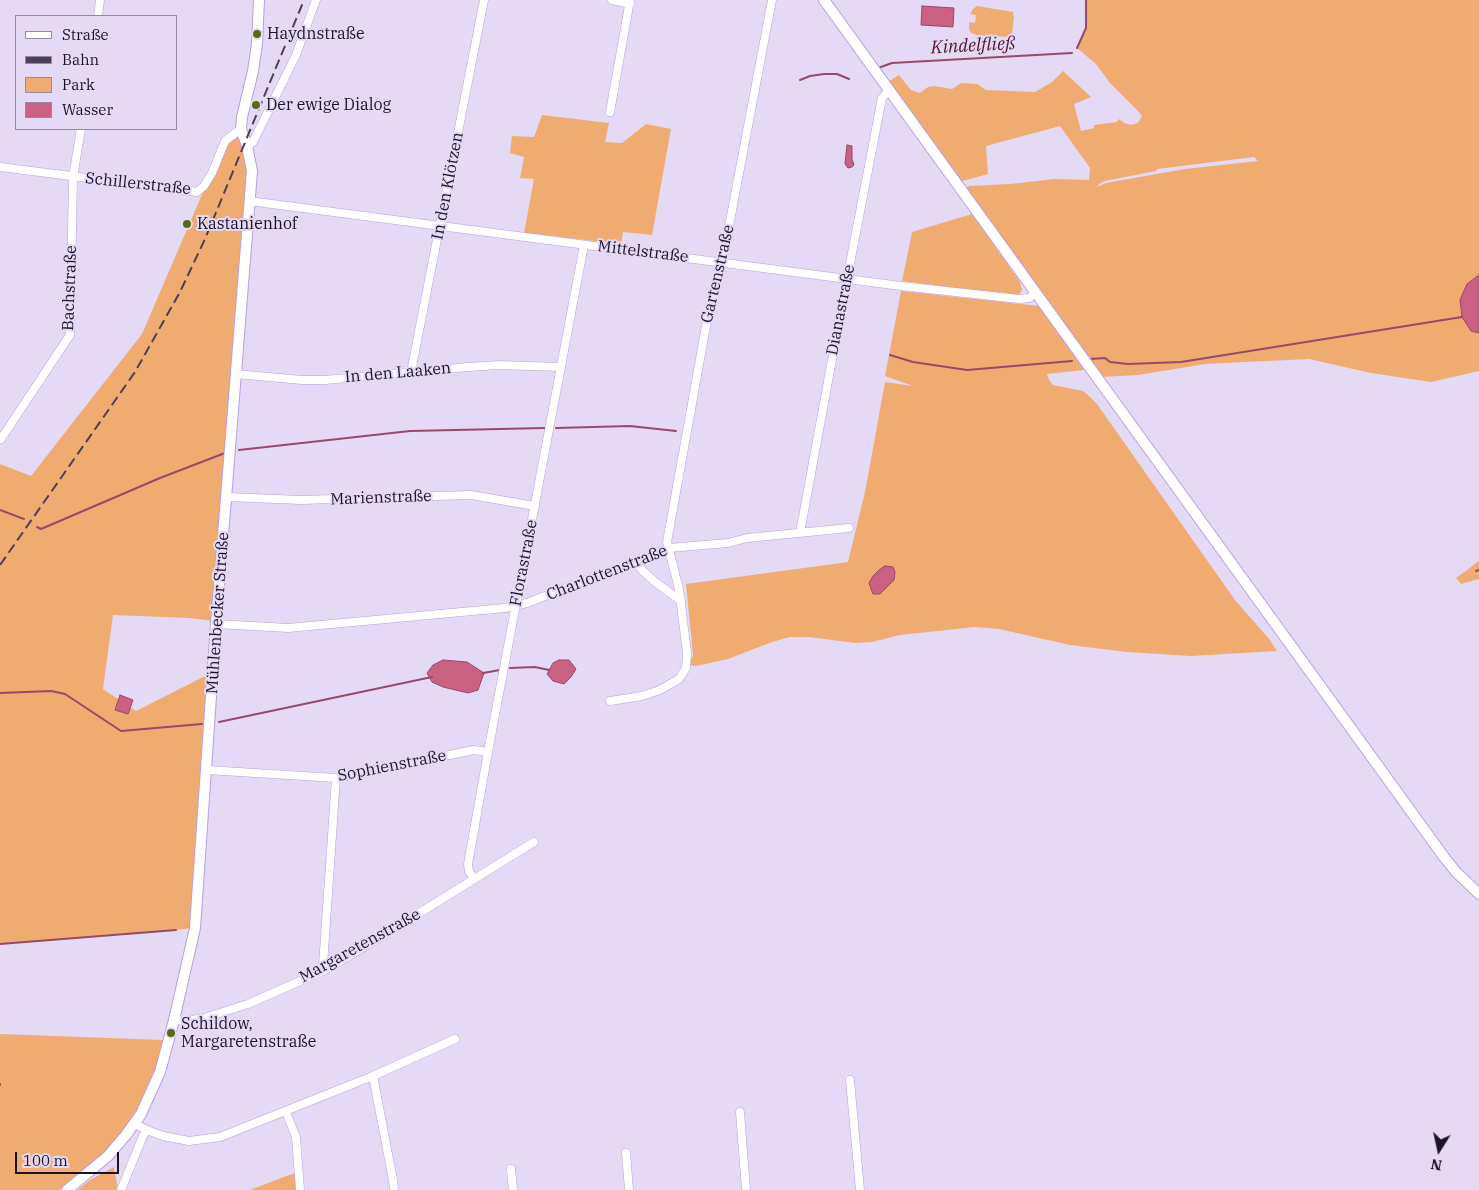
<!DOCTYPE html>
<meta charset="utf-8">
<style>
body{margin:0}
#map{position:relative;width:1479px;height:1190px;overflow:hidden;background:#e4daf6;font-family:"IBM Plex Serif",serif}
canvas{display:block}
.legend{position:absolute;left:15px;top:15px;width:162px;height:115px;box-sizing:border-box;background:#e4daf6;border:1px solid #948aa4;margin:0;padding:6px 9px;list-style:none;font-size:15px;color:#1c122a}
.legend li{display:flex;align-items:center;gap:10px;height:25px}
.legend b{width:25px;border:1px solid #948aa4}
.north{position:absolute;left:1414px;top:1125px;width:50px;height:50px;-webkit-text-stroke:4px #e4daf6;paint-order:stroke;rotate:190deg;font-size:14px;font-weight:700;line-height:20px;text-align:center;color:#1c122a}
.north::after{content:'';display:block;margin:auto;width:18px;height:22px;background:#1c122a;clip-path:polygon(50% 0,100% 100%,50% 72%,0 100%)}
.scale{position:absolute;left:15px;top:1152px;width:104px;height:22px;box-sizing:border-box;border:2px solid #1c122a;border-top:0;padding-left:6px;font-size:15px;line-height:18px;white-space:nowrap;color:#1c122a;-webkit-text-stroke:4px #e4daf6;paint-order:stroke}
</style>
<div id="map">
<canvas width="1479" height="1190"></canvas>
<ul class="legend">
<li><b style="height:6px;background:#fff"></b>Straße</li>
<li><b style="height:6px;background:#4a4059"></b>Bahn</li>
<li><b style="height:14px;background:#f0ac70"></b>Park</li>
<li><b style="height:14px;background:#cb6182"></b>Wasser</li>
</ul>
<div class="north">N</div>
<div class="scale">100 m</div>
</div>
<script>
const context = document.querySelector('canvas').getContext('2d');
context.lineJoin = 'round';
function fill(path, color) { context.fillStyle = color; context.fill(path, 'evenodd'); }
const toPath = rows => new Path2D(rows.map(r => 'M' + r).join(''));
function trace(path, color, width, dash) { context.strokeStyle = color; context.lineWidth = width; context.lineCap = dash ? 'butt' : 'round'; context.setLineDash(dash || []); context.stroke(path); }
function drawText(font, color, halo, rows, align = 'center') {
  context.font = font + ' "IBM Plex Serif",serif'; context.lineWidth = 4; context.setLineDash([]); context.textBaseline = 'middle'; context.strokeStyle = halo; context.fillStyle = color; for (const [text, x, y, turn = 0] of rows) {
    context.save(); context.translate(x, y); context.rotate((+turn || 0) * Math.PI / 180); context.textAlign = isNaN(turn) ? turn : align; if (halo) context.strokeText(text, 0, 0); context.fillText(text, 0, 0); context.restore();
  }
}
fill(toPath([
 [1086,0,1479,0,1479,275,1467,285,1471,330,1479,333,1479,371,1431,382,1371,373,1309,359,1205,364,1138,375,1101,377,965,188,969,186,1010,184,1055,179,1089,180,1090,168,1060,126,986,146,988,174,959,182,886,83,899,75,911,90,920,93,928,87,934,86,952,89,961,83,977,84,986,90,1035,92,1052,82,1063,71,1091,97,1074,104,1081,131,1094,128,1094,125,1117,122,1119,119,1124,123,1131,125,1138,123,1142,116,1137,110,1110,83,1096,64,1077,48,1086,28],
 [1254,157,1258,161,1185,169,1106,183,1097,187,1099,184,1105,181,1156,171,1157,169],
 [977,6,1013,12,1014,18,1012,33,1009,37,977,35,971,33,969,29,969,22,975,23,976,15,970,14,973,9],
 [542,115,609,123,605,142,622,143,646,124,671,129,652,235,623,232,621,244,524,233,534,179,520,178,524,157,510,153,512,136,534,137],
 [238,131,250,135,245,151,247,178,243,210,248,226,214,621,189,618,113,615,103,689,136,711,213,672,195,928,0,944,0,464,31,476,142,334,225,141],
 [972,214,1020,282,1022,290,1018,296,902,281,912,232],
 [901,291,1039,306,1084,370,1047,374,1049,380,1053,385,1083,391,1089,396,1097,404,1235,600,1270,640,1277,651,1191,656,1127,652,1070,645,999,629,975,627,900,635,872,642,855,643,809,637,790,637,772,642,728,659,696,666,689,665,693,655,686,584,848,562,865,492,885,382,913,386,885,376],
 [1479,561,1479,579,1461,584,1456,578],
 [0,1034,164,1040,155,1071,141,1114,105,1153,59,1190,0,1190],
 [114,1167,118,1190,78,1190,90,1180],
 [296,1173,297,1190,250,1190,289,1175]
]), '#f0ac70');
const water = toPath([
 [922,6,954,8,953,27,921,25,922,6],
 [847,145,852,146,852,159,854,165,852,167,848,168,845,164,847,145],
 [1479,275,1479,333,1471,331,1462,317,1460,300,1467,284,1479,275],
 [885,566,893,567,895,572,894,580,880,594,873,594,869,583,873,576,879,570,885,566],
 [443,660,467,662,484,673,478,690,468,693,443,687,432,682,427,673,433,665,443,660],
 [559,660,569,660,576,669,571,677,564,684,553,681,547,674,553,663,559,660],
 [120,695,133,700,128,714,115,710,120,695]
]);
fill(water, '#cb6182');
trace(water, '#964968', 1);
trace(toPath([
 [1077,48,1086,28,1086,0],
 [878,68,892,63,1072,53],
 [800,80,810,76,824,74,837,74,849,79],
 [890,355,913,362,967,370,1072,361],
 [1090,359,1105,358,1110,362,1128,364,1181,362,1462,317],
 [556,428,630,426,676,431],
 [239,450,410,431,545,428],
 [0,510,24,519],
 [37,527,41,529,160,478,225,453],
 [1476,571,1479,570],
 [510,668,535,667,549,670],
 [483,673,500,670],
 [0,693,51,691,65,694,121,731,202,724],
 [219,722,432,677],
 [0,944,176,930],
 [0,1084,0,1085]
]), '#964968', 2);
const minor = toPath([
 [612,0,630,4],
 [98,16,100,0],
 [610,112,630,0],
 [247,146,253,142,296,55,316,0],
 [0,167,197,192,204,186,212,173,225,141,241,129],
 [249,201,901,286,1019,299,1029,298,1036,293],
 [411,372,484,0],
 [236,374,302,380,325,380,468,367,499,365,561,367],
 [1,439,70,335,73,177,81,129],
 [227,497,301,500,471,495,535,506],
 [800,533,846,284,882,98,888,91],
 [635,561,642,570,654,581,681,601],
 [216,624,288,628,505,608,527,603,669,548,728,543,747,538,849,528],
 [610,701,642,696,660,690,679,679,686,668,687,653,679,589,667,542,706,326,722,263,772,0],
 [207,770,336,778,474,750,488,752],
 [474,879,469,871,468,864,488,752,584,245],
 [325,970,323,965,336,778],
 [174,1020,186,1021,204,1018,248,1004,325,970,371,943,534,842],
 [373,1076,455,1039],
 [850,1080,860,1190],
 [286,1112,296,1137,300,1190],
 [740,1112,746,1190],
 [135,1124,147,1130,163,1136,189,1141,220,1137,373,1076,393,1180,394,1190],
 [626,1153,629,1190],
 [511,1169,513,1190],
 [121,1190,143,1136,147,1130]
]);
const major = toPath([
 [824,0,1444,857,1456,872,1479,894],
 [67,1190,108,1156,126,1135,141,1114,160,1072,174,1020,195,928,216,624,252,171,247,146,241,129,242,117,253,71,257,44,259,0]
]);
trace(minor, '#b89fe0', 9);
trace(major, '#b89fe0', 12);
trace(minor, '#fff', 8);
trace(major, '#fff', 10);
trace(toPath([
 [0,565,135,372,180,292,205,239,304,0]
]), '#4a4059', 2, [10, 5]);
for (const [x, y, r, color] of [
 [257,34,5,"#576a17"],
 [256,105,5,"#576a17"],
 [187,224,5,"#576a17"],
 [171,1033,5,"#576a17"]
]) { const dot = new Path2D(); dot.arc(x, y, r, 0, 2 * Math.PI); context.fillStyle = color; context.fill(dot); trace(dot, '#e4daf6', 2); }
drawText('16px', '#1c122a', '#e4daf6', [
 ["Haydnstraße",267,34],
 ["Der ewige Dialog",266,105],
 ["Kastanienhof",197,224],
 ["Schildow,",181,1024],
 ["Margaretenstraße",181,1042]
], 'left');
drawText('16px', '#1c122a', '#e4daf6', [
 ["Schillerstraße",138,184,6],
 ["In den Klötzen",448,186,-79],
 ["Mittelstraße",643,252,7],
 ["Gartenstraße",718,274,-77],
 ["Bachstraße",70,288,-88],
 ["Dianastraße",841,310,-79],
 ["In den Laaken",398,373,-5],
 ["Marienstraße",381,498,-2],
 ["Florastraße",524,563,-79],
 ["Charlottenstraße",607,573,-21],
 ["Mühlenbecker Straße",218,613,-86],
 ["Sophienstraße",392,766,-11],
 ["Margaretenstraße",360,946,-29]
]);
drawText('italic 18px', '#59162f', '#e4daf6', [
 ["Kindelfließ",973,46,-3]
]);
</script>
